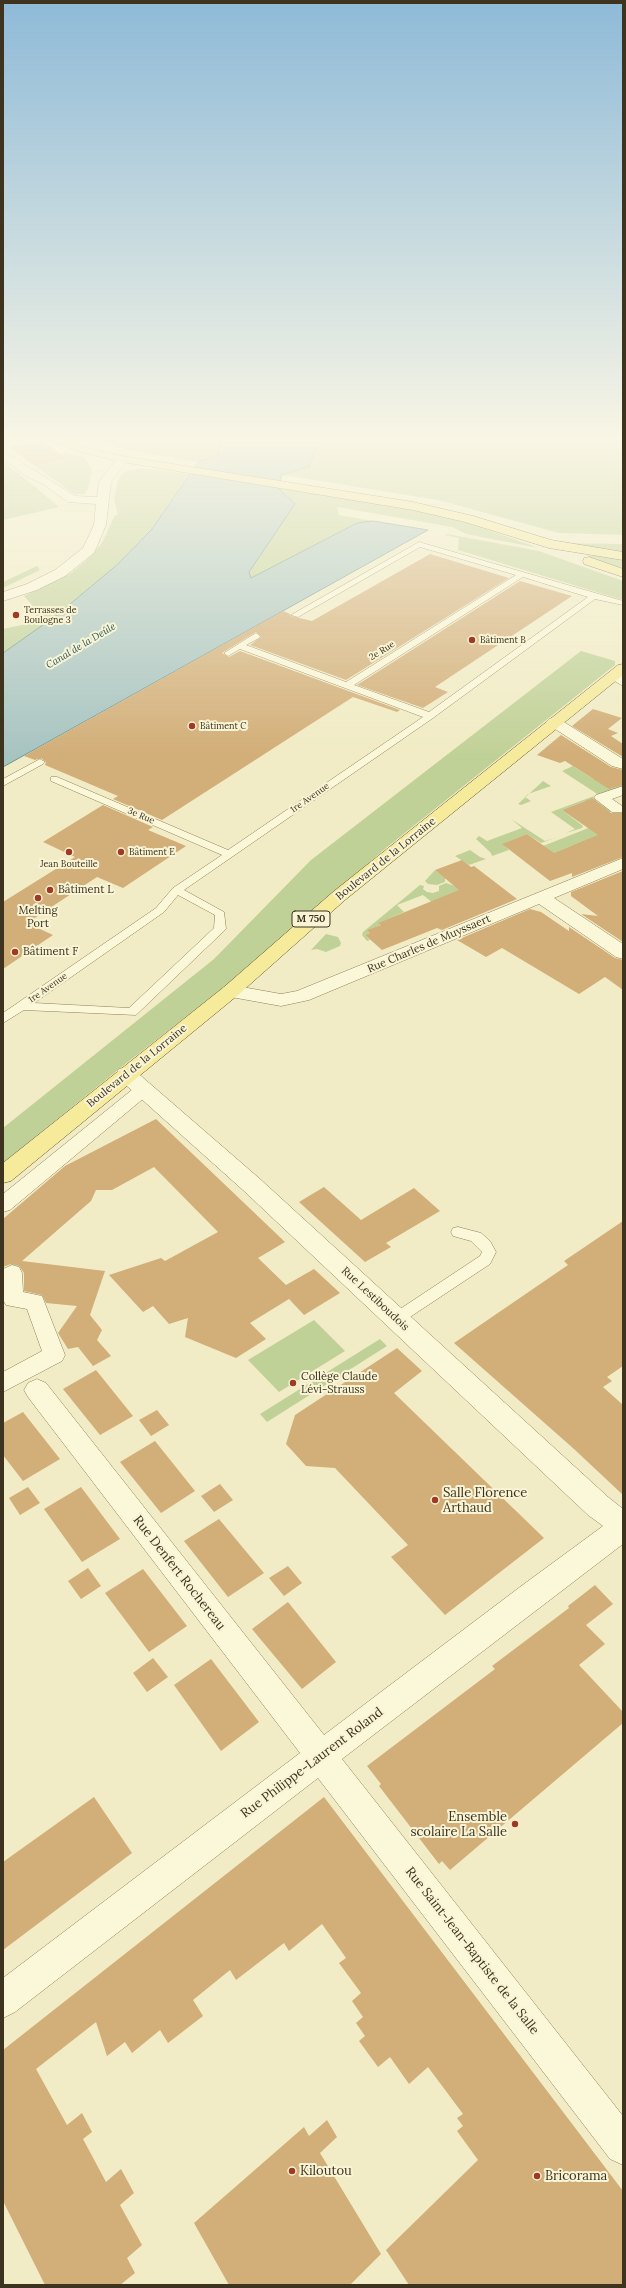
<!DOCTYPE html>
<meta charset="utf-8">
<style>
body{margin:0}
#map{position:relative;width:626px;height:2288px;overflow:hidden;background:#f1ecc5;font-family:Lora,serif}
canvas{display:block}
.frame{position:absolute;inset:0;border:4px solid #3d331e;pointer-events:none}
</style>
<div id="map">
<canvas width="626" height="2288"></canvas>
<div class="frame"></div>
</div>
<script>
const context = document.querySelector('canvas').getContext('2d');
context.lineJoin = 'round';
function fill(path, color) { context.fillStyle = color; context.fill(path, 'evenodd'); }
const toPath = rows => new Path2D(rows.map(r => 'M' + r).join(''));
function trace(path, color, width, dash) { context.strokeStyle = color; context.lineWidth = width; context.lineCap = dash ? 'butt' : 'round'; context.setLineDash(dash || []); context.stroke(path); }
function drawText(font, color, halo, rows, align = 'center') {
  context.font = font + ' Lora,serif'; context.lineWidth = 4; context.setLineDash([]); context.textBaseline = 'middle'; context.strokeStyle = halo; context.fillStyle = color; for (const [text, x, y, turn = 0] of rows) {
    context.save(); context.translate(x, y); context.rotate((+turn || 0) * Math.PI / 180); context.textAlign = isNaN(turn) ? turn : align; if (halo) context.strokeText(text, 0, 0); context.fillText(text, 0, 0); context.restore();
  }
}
fill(toPath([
 [85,437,102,438,221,437,218,456,198,462,128,450],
 [315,437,623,437,623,535,559,533,438,500,283,475,309,467,317,444],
 [67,452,84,458,91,468,92,472,88,489,84,494,74,494,35,466,68,459,61,454],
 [3,462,32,484,59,507,3,520],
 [142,468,189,474,152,529,118,564,57,615,3,653,3,629,26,624,39,613,24,596,71,573,87,560,102,543,115,515,118,515,114,499,118,480,122,474,126,471],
 [278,488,427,512,477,526,539,548,466,534,452,527,337,507,339,515,373,521,357,523,251,578,249,572,295,504],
 [447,534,539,551,623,581,623,600,458,550,459,538,445,535],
 [562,543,623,544,623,553],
 [589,555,623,560,623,569,589,557],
 [37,566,40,570,3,588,3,582],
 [581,651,615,661,615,665,386,848,237,977,124,1065,3,1163,3,1128,214,959,311,860],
 [575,765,574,767,593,779,623,777,623,787,599,795,562,771],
 [543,781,551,786,528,794,525,797,531,801,521,805,518,804],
 [594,796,592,799,598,803,615,810,605,814,585,801,562,810,583,826,582,828,566,833,575,829,551,812],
 [511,819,545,841,555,838,541,843,527,834,503,844,509,850,492,856,491,853,476,839,479,836,487,841,522,828],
 [596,825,611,836,574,847,572,846,559,851,554,860,538,848],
 [470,850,480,857,486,859,469,865,455,856],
 [435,870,445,878,445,882,437,885,428,884,425,881],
 [446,883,472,892,434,904,423,895,397,905,404,912,379,923,381,925,368,930,370,933,365,935,370,940,367,941,362,935,363,932,420,885,424,886,423,889,427,892,433,893,439,891,439,886],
 [326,934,338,937,341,943,340,946,326,952,317,949,311,950],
 [314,1320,345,1351,279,1392,248,1360],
 [380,1339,387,1346,267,1422,260,1414]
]), '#c0d197');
const water = toPath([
 [221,437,315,437,317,444,309,467,282,475,278,488,295,504,249,572,251,578,357,523,373,521,428,530,3,767,3,653,57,615,118,564,152,529,199,461,218,456,221,437]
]);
fill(water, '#a7c4c1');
trace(water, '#6c9491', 1);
fill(toPath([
 [41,441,47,444,68,459,35,466,9,447],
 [430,554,509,578,346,680,250,645,261,637,256,632,222,653,229,657,240,651,400,710,397,712,353,697,162,820,113,799,118,796,45,765,46,762,41,758,35,760,24,756,283,611,290,614,291,616,312,621],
 [520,581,572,596,435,687,448,692,423,708,357,685],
 [593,709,622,718,608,729,618,733,611,736,623,744,623,757,572,726],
 [561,735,611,767,623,770,623,785,609,789,565,761,560,763,537,755],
 [593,798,611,813,623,813,623,857,572,877,572,873,550,881,502,844,527,834,554,853,598,835,562,810],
 [103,805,153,827,148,830,186,846,123,888,97,877,27,923,53,935,3,969,3,902,75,857,43,842],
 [462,860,471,867,474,866,517,899,442,930,437,928,382,950,365,935,370,933,367,930,381,925,378,923,459,890,435,870],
 [623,871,623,942,581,914,598,916,571,896,571,892],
 [530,909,541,912,569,931,569,927,615,958,623,960,623,990,605,977,579,994,502,948,486,957,457,940],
 [156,1119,285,1242,258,1258,286,1285,314,1269,340,1293,304,1315,289,1299,250,1323,266,1339,236,1358,185,1337,188,1318,169,1324,153,1306,143,1312,109,1275,161,1258,165,1261,218,1232,154,1167,112,1190,96,1190,91,1201,22,1261,105,1271,90,1315,102,1330,97,1340,111,1356,93,1366,78,1347,68,1349,58,1333,77,1306,46,1303,42,1295,24,1291,24,1273,19,1266,11,1264,3,1267,3,1219,65,1166],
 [324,1187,361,1220,414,1188,440,1211,386,1243,391,1247,365,1262,299,1202],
 [623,1221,623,1366,607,1377,612,1381,603,1387,623,1405,623,1495,574,1449,454,1343,568,1265,564,1261],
 [397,1348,422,1371,394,1393,544,1538,445,1615,391,1557,408,1545,335,1468,306,1466,286,1444,295,1415],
 [96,1370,133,1416,100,1435,63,1389],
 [157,1410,169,1425,151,1436,139,1420],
 [23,1412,60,1459,23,1481,3,1455,3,1423],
 [155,1441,195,1491,161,1513,120,1462],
 [220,1484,233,1500,214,1512,201,1496],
 [28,1487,40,1503,20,1515,9,1498],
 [81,1487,120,1539,82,1562,44,1509],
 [219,1519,264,1573,228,1597,184,1541],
 [288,1566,302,1583,284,1596,269,1578],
 [88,1568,101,1586,81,1599,68,1581],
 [143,1569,187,1626,149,1652,105,1593],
 [595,1585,613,1604,586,1625,605,1644,579,1665,623,1712,623,1723,450,1870,442,1861,439,1864,379,1786,381,1784,367,1766,495,1669,492,1666,569,1608,568,1606],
 [288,1602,336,1662,302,1689,252,1629],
 [153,1658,168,1677,147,1692,133,1673],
 [211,1659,259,1722,221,1751,174,1685],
 [94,1797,132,1853,3,1950,3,1862],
 [324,1797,623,2191,623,2285,409,2285,386,2250,478,2160,457,2131,463,2126,457,2118,463,2114,428,2067,409,2084,390,2057,378,2067,359,2041,365,2036,356,2023,363,2017,352,2001,361,1993,339,1963,346,1958,322,1924,289,1951,284,1943,236,1980,230,1970,193,2000,203,2016,168,2043,160,2030,132,2053,125,2042,107,2056,96,2022,36,2069,67,2125,82,2113,92,2132,83,2139,106,2182,121,2169,134,2193,120,2205,142,2245,127,2258,135,2273,120,2285,45,2285,3,2201,3,2050],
 [327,2120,337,2137,320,2153,381,2254,350,2285,229,2285,194,2223,304,2127,309,2136]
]), '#d2ae78');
const service = toPath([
 [419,542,623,601,623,605,595,599,433,718,184,890,224,912,226,929,136,1015,24,1010,3,1023,3,1013,156,908,173,888,222,855,51,781,51,777,57,777,228,850,423,717,240,649,228,656,224,653,256,633,260,636,259,638,246,645,346,682,516,575,420,547,298,617,291,615,419,542],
 [523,577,588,597,429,712,354,685,523,577],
 [178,895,215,915,214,928,129,1008,34,1003,164,912,178,895],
 [40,759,45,762,43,764,3,786,3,779,40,759],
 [458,1227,481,1233,490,1241,496,1252,490,1264,401,1323,396,1325,391,1323,389,1319,391,1315,480,1256,482,1252,471,1241,453,1236,451,1232,453,1228,458,1227]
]);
const pedestrian = toPath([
 [623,786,623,795,612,799,622,806,622,812,612,812,594,798,596,795,623,786],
 [144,1083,150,1085,153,1089,150,1093,10,1210,3,1212,3,1194,138,1085,144,1083],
 [12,1265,19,1267,22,1273,23,1292,42,1296,65,1355,62,1361,3,1392,3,1372,42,1351,27,1309,6,1305,3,1300,3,1269,12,1265]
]);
const minor = toPath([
 [3,451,75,496,97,497,99,482,118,457,122,456,128,459,111,482,106,525,94,553,65,576,37,590,3,601,3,592,27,584,55,570,83,548,94,525,96,504,68,502,43,484,26,476,3,459,3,451],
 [613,672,623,676,623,686,606,676,613,672],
 [554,717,559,719,623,759,623,769,612,766,549,725,546,722,549,719,554,717],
 [623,858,623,869,554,898,623,944,623,959,616,957,539,904,309,1000,281,1006,231,997,224,995,221,991,224,987,231,985,281,994,297,991,623,858],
 [126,1067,133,1069,260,1179,608,1497,623,1509,623,1544,342,1759,623,2116,623,2165,610,2159,318,1778,15,2012,3,2018,3,1978,300,1753,28,1397,24,1390,28,1383,37,1379,46,1383,324,1735,520,1587,603,1526,588,1515,244,1191,119,1079,116,1074,119,1069,126,1067]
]);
const primary = toPath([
 [43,437,59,437,81,446,122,456,413,502,473,516,551,540,623,552,623,560,549,548,465,522,413,510,122,462,73,450,43,437],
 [589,557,623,569,623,577,584,564,583,561,584,558,589,557],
 [623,664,623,675,345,900,238,995,11,1181,3,1183,3,1163,224,987,333,892,618,665,623,664]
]);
trace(service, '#8e7f59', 1);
trace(pedestrian, '#8e7f59', 1);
trace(minor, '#8e7f59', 1);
trace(primary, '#5c4b2e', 1);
fill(service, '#fbf7d9');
fill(pedestrian, '#fbf7d9');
fill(minor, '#fbf7d9');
fill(primary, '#f6ea9b');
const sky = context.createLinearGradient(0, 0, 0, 757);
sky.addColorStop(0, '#8ebad8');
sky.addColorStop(0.58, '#f9f6e5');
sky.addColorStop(1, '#f9f6e500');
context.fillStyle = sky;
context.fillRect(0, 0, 626, 757);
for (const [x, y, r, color] of [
 [16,615,4,"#a13a25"],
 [472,640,4,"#a13a25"],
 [192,726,4,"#a13a25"],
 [69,852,4,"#a13a25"],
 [121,852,4,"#a13a25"],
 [50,890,4,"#a13a25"],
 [38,898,4,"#a13a25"],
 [15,952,4,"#a13a25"],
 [293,1383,4,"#a13a25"],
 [435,1500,4,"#a13a25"],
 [515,1824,4,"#a13a25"],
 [292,2171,4,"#a13a25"],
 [537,2176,4,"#a13a25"]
]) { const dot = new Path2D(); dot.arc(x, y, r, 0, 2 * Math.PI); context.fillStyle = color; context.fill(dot); trace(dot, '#f8f4d5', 1.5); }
drawText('9px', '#3d331e', '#f8f4d5', [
 ["Terrasses de",24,610],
 ["Boulogne 3",24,620],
 ["Bâtiment B",480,640],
 ["Bâtiment C",200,726],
 ["Bâtiment E",129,852],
 ["Jean Bouteille",69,864,"center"]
], 'left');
drawText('9px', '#3d331e', '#f8f4d5', [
 ["2e Rue",382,651,-32],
 ["1re Avenue",310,798,-35],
 ["3e Rue",141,816,23],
 ["1re Avenue",48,988,-35]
]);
drawText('italic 10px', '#2c585e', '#f8f4d5', [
 ["Canal de la Deûle",81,646,-31]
]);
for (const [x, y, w] of [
 [311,919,38]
]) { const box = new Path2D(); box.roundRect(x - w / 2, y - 8, w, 16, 3); context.fillStyle = '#f8f4d5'; context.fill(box); trace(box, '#3d331e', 1); }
drawText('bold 10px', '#3d331e', null, [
 ["M 750",311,919]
]);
drawText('11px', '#3d331e', '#f8f4d5', [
 ["Boulevard de la Lorraine",386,859,-39],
 ["Rue Charles de Muyssaert",429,944,-23],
 ["Boulevard de la Lorraine",137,1066,-39],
 ["Rue Lestiboudois",375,1299,43]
]);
drawText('11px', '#3d331e', '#f8f4d5', [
 ["Bâtiment L",58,890],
 ["Melting",38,911,"center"],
 ["Port",38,924,"center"],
 ["Bâtiment F",23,952],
 ["Collège Claude",301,1377],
 ["Lévi-Strauss",301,1390]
], 'left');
drawText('13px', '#3d331e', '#f8f4d5', [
 ["Salle Florence",443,1493],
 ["Arthaud",443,1508],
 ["Ensemble",507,1817,"right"],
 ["scolaire La Salle",507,1832,"right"],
 ["Kiloutou",300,2171],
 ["Bricorama",545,2176]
], 'left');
drawText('13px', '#3d331e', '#f8f4d5', [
 ["Rue Denfert Rochereau",179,1573,52],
 ["Rue Philippe-Laurent Roland",312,1763,-37],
 ["Rue Saint-Jean-Baptiste de la Salle",472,1951,52]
]);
</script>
